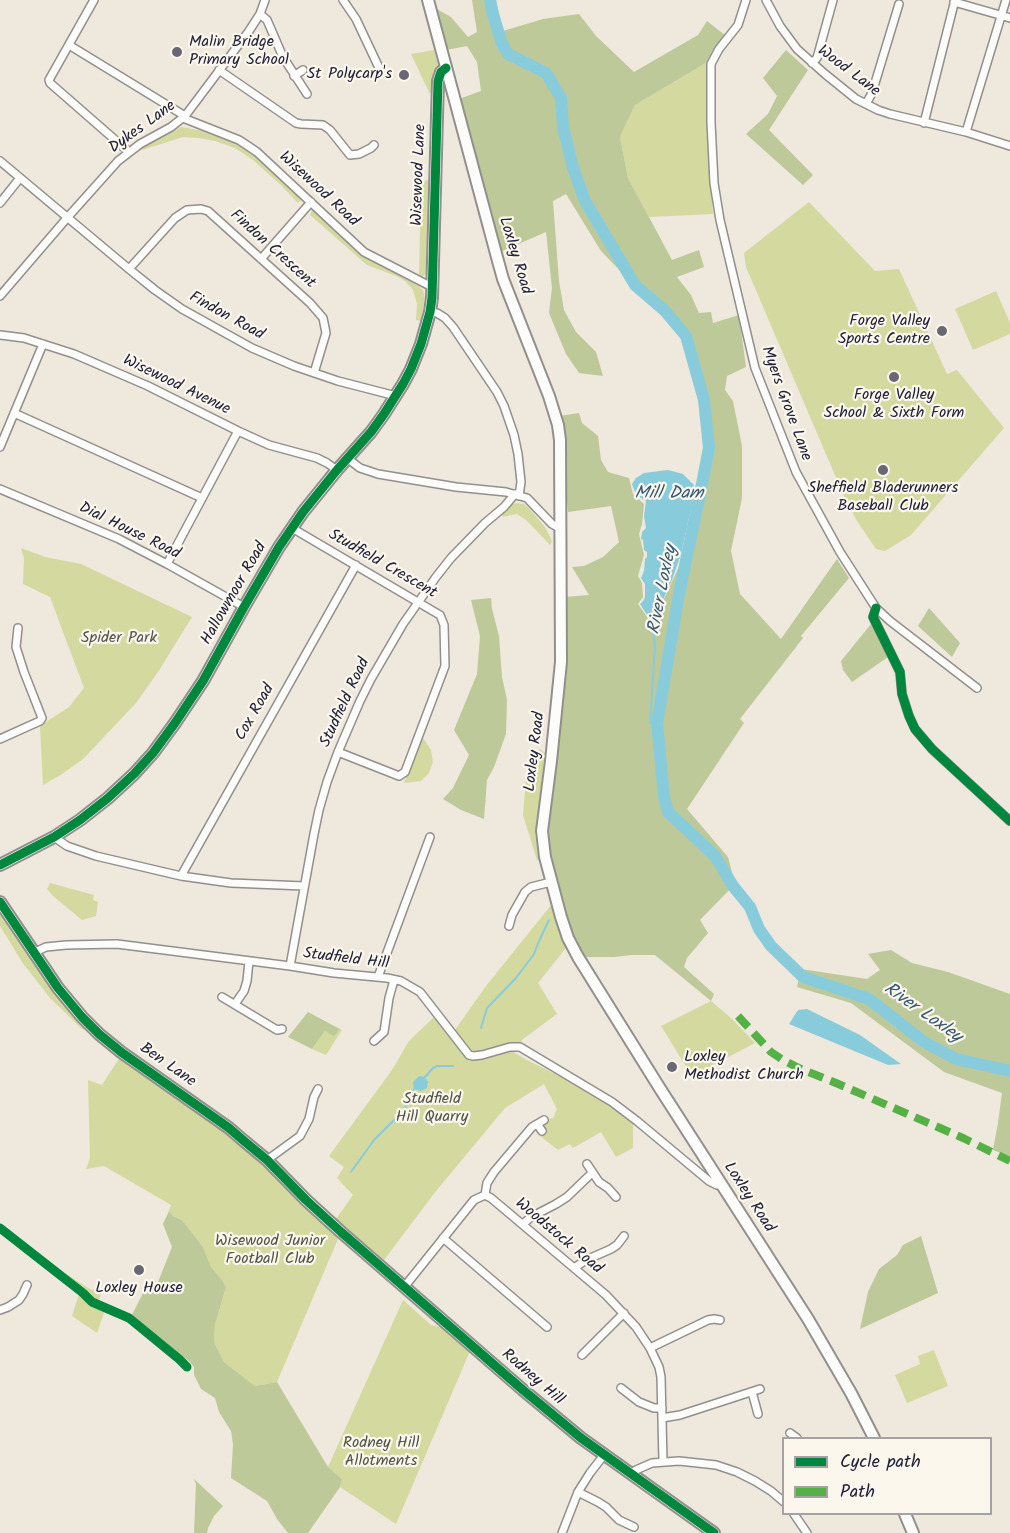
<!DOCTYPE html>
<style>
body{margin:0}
#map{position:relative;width:1010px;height:1533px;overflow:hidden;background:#eee8dd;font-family:Kalam,sans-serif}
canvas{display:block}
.legend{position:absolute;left:782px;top:1437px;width:210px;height:78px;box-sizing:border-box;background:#fbf7ec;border:2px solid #a4a2a5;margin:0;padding:8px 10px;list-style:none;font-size:18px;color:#22223b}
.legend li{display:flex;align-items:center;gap:12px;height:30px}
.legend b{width:30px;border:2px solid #a4a2a5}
</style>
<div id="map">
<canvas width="1010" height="1533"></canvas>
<ul class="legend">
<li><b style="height:8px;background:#00873e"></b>Cycle path</li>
<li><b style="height:8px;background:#55b146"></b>Path</li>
</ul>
</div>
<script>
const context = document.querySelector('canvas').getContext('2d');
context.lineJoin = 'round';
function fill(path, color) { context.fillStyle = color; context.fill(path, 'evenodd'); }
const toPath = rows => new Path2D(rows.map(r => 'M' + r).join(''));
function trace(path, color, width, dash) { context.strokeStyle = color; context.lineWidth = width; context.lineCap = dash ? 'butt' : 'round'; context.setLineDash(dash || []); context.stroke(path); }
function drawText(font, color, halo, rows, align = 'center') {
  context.font = font + ' Kalam,sans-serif'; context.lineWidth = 4.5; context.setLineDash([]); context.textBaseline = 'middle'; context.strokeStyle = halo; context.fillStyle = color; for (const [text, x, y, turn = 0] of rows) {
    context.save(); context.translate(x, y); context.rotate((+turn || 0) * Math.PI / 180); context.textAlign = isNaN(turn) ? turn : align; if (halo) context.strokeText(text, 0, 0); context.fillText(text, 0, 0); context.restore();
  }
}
fill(toPath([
 [434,50,439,68,430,94,411,54],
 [706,63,709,165,713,214,649,217,628,178,620,137,635,105],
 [181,127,204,131,233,140,253,152,302,199,298,203,281,185,253,160,235,148,215,141,198,138,183,137,139,151,140,148,156,139],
 [429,179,427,270,426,274,422,277,419,275,421,183],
 [809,202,875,271,899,269,947,374,957,370,1004,428,911,535,885,551,876,549,857,521,843,494,746,267,744,253],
 [312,210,318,213,364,255,417,285,423,290,425,298,421,321,416,320,417,304,413,290,405,281,396,276,367,265,310,215],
 [996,291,1010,323,1010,334,973,350,955,309],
 [516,503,524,504,530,509,545,527,552,541,550,545,526,520,517,514,503,517,502,514,509,506],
 [21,548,45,557,81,564,192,617,158,672,136,703,83,759,62,774,43,785,40,726,69,707,84,688,50,597,23,584,24,558],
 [423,738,431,750,433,762,429,773,421,781,404,783],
 [540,749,545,753,535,835,539,861,537,860,523,815,526,777],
 [50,883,94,895,93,900,98,902,96,916,82,920,53,896,47,889],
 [552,904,566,948,538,983,557,1014,523,1039,519,1044,477,1053,473,1052,468,1048,455,1030,486,986],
 [0,910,88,1027,83,1030,50,998,22,962,0,926],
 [711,1001,731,1018,755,1043,692,1076,661,1026],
 [434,1017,440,1022,452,1039,469,1059,475,1060,510,1050,525,1059,587,1090,631,1119,633,1123,633,1148,616,1157,601,1132,573,1148,570,1144,558,1150,540,1136,547,1131,544,1125,549,1119,553,1118,557,1109,544,1084,505,1108,436,1191,384,1260,336,1219,353,1195,337,1178,344,1167,329,1156,392,1070,409,1041],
 [340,1029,342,1030,326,1055,312,1049,325,1031,334,1037],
 [120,1057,226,1132,255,1155,338,1239,277,1382,255,1386,224,1362,215,1344,214,1339,215,1325,226,1287,222,1280,211,1267,203,1247,182,1220,173,1216,169,1211,171,1205,104,1166,86,1169,90,1158,88,1080,102,1085],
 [66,1274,90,1289,101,1294,98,1302,106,1305,105,1310,97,1333,72,1316,79,1294,62,1279],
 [403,1300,431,1325,440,1327,470,1351,396,1524,340,1487,342,1479,328,1467],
 [934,1350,948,1386,907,1403,895,1375,920,1364,918,1356]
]), '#d4d9a0');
fill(toPath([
 [472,0,496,0,503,31,543,19,579,14,596,36,634,72,698,35,707,21,726,36,713,50,706,63,635,105,620,137,628,178,672,260,699,250,704,267,677,277,691,295,699,313,711,312,713,323,739,315,746,367,727,376,725,390,733,401,742,446,742,498,731,551,740,594,781,639,837,559,849,578,801,636,803,638,740,719,744,723,687,809,728,857,735,884,700,920,708,933,687,958,684,967,714,994,711,1001,655,955,632,955,614,957,585,957,575,939,562,901,551,863,546,832,554,757,567,671,565,597,589,595,572,567,584,566,603,557,619,542,611,506,568,512,560,416,579,413,582,423,598,436,601,460,608,472,629,478,633,494,644,504,642,524,639,534,644,555,638,576,642,583,643,597,638,604,652,624,685,554,698,494,699,469,707,451,703,396,697,370,668,313,651,296,633,284,601,251,566,194,553,201,559,281,564,310,576,332,596,352,603,376,579,373,566,354,549,313,552,288,546,232,500,252,459,99,481,91,477,62,467,46,446,50,435,8,451,17,468,37,477,32],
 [786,50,808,70,769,130,813,175,803,185,746,134,768,114,777,96,763,78],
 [491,598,492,609,499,636,502,677,507,700,506,734,494,767,487,780,484,819,461,810,443,799,453,788,469,755,454,730,477,674,480,636,471,600],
 [929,608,960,643,952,657,918,626],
 [871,624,888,657,852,682,843,670,841,661],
 [891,950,912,963,948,972,1010,994,1010,1157,993,1150,998,1123,1002,1093,944,1072,851,1003,797,987,801,969,867,979,880,970,868,954],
 [308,1012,340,1029,334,1037,325,1031,312,1049,288,1037],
 [169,1211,173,1216,182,1220,203,1247,211,1267,222,1280,226,1287,215,1325,214,1339,215,1344,224,1362,255,1386,277,1382,328,1467,342,1479,340,1487,308,1533,288,1533,277,1519,267,1501,231,1478,233,1445,231,1431,219,1412,215,1398,201,1389,194,1375,194,1367,190,1362,131,1317,145,1289,154,1292,172,1247,163,1224],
 [921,1236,938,1293,860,1329,868,1292,879,1269,897,1255,903,1245],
 [194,1479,223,1506,214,1516,208,1528,207,1533,194,1533,196,1484]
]), '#bec999');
fill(toPath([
 [668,470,683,474,694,485,692,504,681,554,672,580,652,623,640,604,643,601,645,597,645,584,641,578,644,571,645,559,647,557,647,552,644,550,643,540,641,539,642,532,646,528,644,516,646,501,636,495,632,484,636,478,644,473],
 [807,1009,860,1035,901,1064,888,1065,789,1024,798,1010],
 [419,1076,425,1077,428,1082,427,1088,421,1091,414,1089,413,1082]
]), '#88ccdc');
trace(toPath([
 [697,485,702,486],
 [652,624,655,646,650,723,657,723],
 [481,1028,487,1008,516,978,534,954,539,941,549,920],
 [425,1077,433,1068,437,1066,453,1066],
 [351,1172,374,1140,396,1118,407,1105,414,1089]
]), '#88ccdc', 2);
trace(toPath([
 [490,0,492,11,502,44,508,54,546,73,561,98,563,127,573,168,585,201,635,285,665,311,686,336,704,400,709,448,701,489,679,594,657,723,664,797,668,812,715,856,733,886,750,907,759,929,771,946,803,977,869,999,924,1042,956,1059,1010,1071]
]), '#88ccdc', 12);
const street = toPath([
 [94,0,49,80,50,83,129,152],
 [343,0,356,19,381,72],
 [746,0,738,25,719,49,711,64,711,122,714,183,720,220,755,368,796,472,840,552,876,608,890,621,977,688],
 [766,0,780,26,797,49,825,74,856,99,878,110,890,114,966,132,1010,146],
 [954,2,1010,18],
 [260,14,267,20,283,57,307,94],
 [69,45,185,116],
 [812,63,817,58,833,0],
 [219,70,296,123,301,124,323,125,330,130,350,155,359,154,371,148,374,145],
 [294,76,303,70],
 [866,104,872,93,899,4],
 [183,118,239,140,257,152,364,252,432,287],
 [924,123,955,0],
 [966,132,1006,0],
 [0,161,129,269,155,290,182,309,252,348,294,366,338,381,396,396],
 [0,203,20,178],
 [261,259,311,202],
 [129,269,175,218,187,210,201,209,208,211,310,303,323,318,326,333,314,373],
 [0,296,67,218,118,161,140,144,171,127,185,116,249,31,260,14,265,0],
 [430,312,437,313,445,318,453,327,497,392,504,406,514,435,518,454,521,482,519,496],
 [0,335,24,338,74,354,148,386,238,431,269,445,317,458,327,463,337,470],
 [14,413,202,498],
 [0,447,43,344],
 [347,458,360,468,378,474,456,487,506,492,527,498,552,524,559,528],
 [0,489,119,539,167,564,244,607],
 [292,528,433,611,440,615,444,625,445,666,405,772,399,776,338,752],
 [167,564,238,431],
 [876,608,873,617,900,672,902,694,909,716,915,729,932,749,1010,821],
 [0,739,40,721,42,718,24,672,16,647,18,628],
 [54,837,67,846,96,856,181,876,231,883,304,886],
 [181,876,356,565],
 [509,926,512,915,525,892,531,887,551,882],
 [33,953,46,947,66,945,117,944,290,966,334,973,387,978,401,981,420,992,469,1055,473,1056,482,1055,510,1047,520,1047,612,1102,637,1121,709,1181,717,1185,722,1185],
 [290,966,314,834,319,810,327,782,338,752,360,701,371,679,403,624,436,577,451,558,485,523,504,507,515,494],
 [378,977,430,837],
 [222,997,277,1030,282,1029],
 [235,1004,244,991,247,981,249,961],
 [374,1041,384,1032,389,998,394,980],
 [537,1124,542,1131],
 [267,1160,300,1136,309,1119,314,1097,318,1089],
 [587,1164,599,1182,608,1188,616,1197],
 [485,1195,487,1183,494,1172,532,1127,544,1120],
 [523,1224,531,1217,556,1204,567,1197,592,1173],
 [443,1238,547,1327],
 [574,1268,586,1260,611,1249,617,1245,624,1236],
 [405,1286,474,1200,485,1195,491,1198,606,1295,636,1327,650,1348,659,1367,661,1377,663,1462],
 [0,1310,8,1307,19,1300,23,1294,27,1285],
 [650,1348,708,1320,714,1319,720,1320],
 [582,1355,624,1313],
 [621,1388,639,1402,654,1408,662,1408],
 [752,1392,758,1414],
 [662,1418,680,1415,760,1389],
 [790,1433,797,1438],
 [631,1474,636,1470,652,1463,679,1461,716,1465,737,1472,755,1481,771,1491,784,1502],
 [578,1492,598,1502,606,1507,619,1520,634,1527],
 [794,1514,807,1533],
 [562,1533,578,1492,590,1473,604,1455]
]);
const secondary = toPath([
 [428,0,498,261,503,279,549,396,558,425,560,440,561,662,551,761,542,831,545,857,561,917,568,938,578,957,659,1087,808,1319,851,1393,874,1438],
 [0,865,54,837,80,820,108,798,134,774,153,753,175,723,203,681,244,607,279,547,303,512,337,470,371,432,384,414,403,384,411,369,421,344,430,312,432,298,438,81,441,72,446,68],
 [0,902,58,988,82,1017,99,1034,121,1052,229,1128,244,1141,267,1160,306,1200,341,1232,523,1390,581,1438,714,1533],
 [905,1514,913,1533]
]);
trace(street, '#928f8d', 10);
trace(secondary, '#928f8d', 14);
trace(street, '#fcfcfa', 7);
trace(secondary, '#fcfcfa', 10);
trace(toPath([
 [738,1016,771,1052,783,1060,801,1069,836,1083,963,1138,1010,1161]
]), '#55b146', 8, [15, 8]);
trace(toPath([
 [876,608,873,617,900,672,902,694,909,716,915,729,932,749,1010,821],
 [0,865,54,837,80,820,108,798,134,774,153,753,175,723,203,681,244,607,279,547,303,512,337,470,371,432,384,414,403,384,411,369,421,344,430,312,432,298,438,81,441,72,446,68],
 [0,902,58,988,82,1017,99,1034,121,1052,229,1128,244,1141,267,1160,306,1200,341,1232,523,1390,581,1438,714,1533],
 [0,1228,83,1293,92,1302,129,1318,179,1359,187,1367]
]), '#00873e', 9);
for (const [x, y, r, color] of [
 [177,52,6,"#696774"],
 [404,75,6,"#696774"],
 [942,331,6,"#696774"],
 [894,377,6,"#696774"],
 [883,470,6,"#696774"],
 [672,1067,6,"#696774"],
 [139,1270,6,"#696774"]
]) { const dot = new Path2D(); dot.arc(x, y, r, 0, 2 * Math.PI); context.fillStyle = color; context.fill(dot); trace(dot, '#fbf7ec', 2); }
drawText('16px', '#22223b', '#fbf7ec', [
 ["Malin Bridge",189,43,"left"],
 ["Primary School",189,61,"left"],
 ["St Polycarp's",392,75,"right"],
 ["Forge Valley",930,322,"right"],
 ["Sports Centre",930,340,"right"],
 ["Forge Valley",894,396],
 ["School & Sixth Form",894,414],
 ["Sheffield Bladerunners",883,489],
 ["Baseball Club",883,507],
 ["Loxley",684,1058,"left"],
 ["Methodist Church",684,1076,"left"],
 ["Loxley House",139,1289]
]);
drawText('16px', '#22223b', '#fbf7ec', [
 ["Wood Lane",848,72,37],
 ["Dykes Lane",143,128,-36],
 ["Wisewood Lane",420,175,-88],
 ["Wisewood Road",318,190,43],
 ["Findon Crescent",272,250,42],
 ["Loxley Road",514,256,73],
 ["Findon Road",226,317,29],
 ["Wisewood Avenue",176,386,26],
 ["Myers Grove Lane",785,404,70],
 ["Dial House Road",129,532,26],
 ["Studfield Crescent",382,565,30],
 ["Hallowmoor Road",235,594,-60],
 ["Studfield Road",346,703,-65],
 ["Cox Road",256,713,-60],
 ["Loxley Road",536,752,-83],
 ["Studfield Hill",346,960,7],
 ["Ben Lane",167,1066,35],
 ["Loxley Road",748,1198,57],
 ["Woodstock Road",558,1237,40],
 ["Rodney Hill",532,1378,41]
]);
drawText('16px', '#51554a', '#fbf7ec', [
 ["Spider Park",119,639],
 ["Studfield",432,1100],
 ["Hill Quarry",432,1118],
 ["Wisewood Junior",270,1242],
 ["Football Club",270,1260],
 ["Rodney Hill",381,1444],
 ["Allotments",381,1462]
]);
drawText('italic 18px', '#375973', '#fbf7ec', [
 ["Mill Dam",669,495],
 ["River Loxley",664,590,-79],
 ["River Loxley",922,1014,35]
]);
</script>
